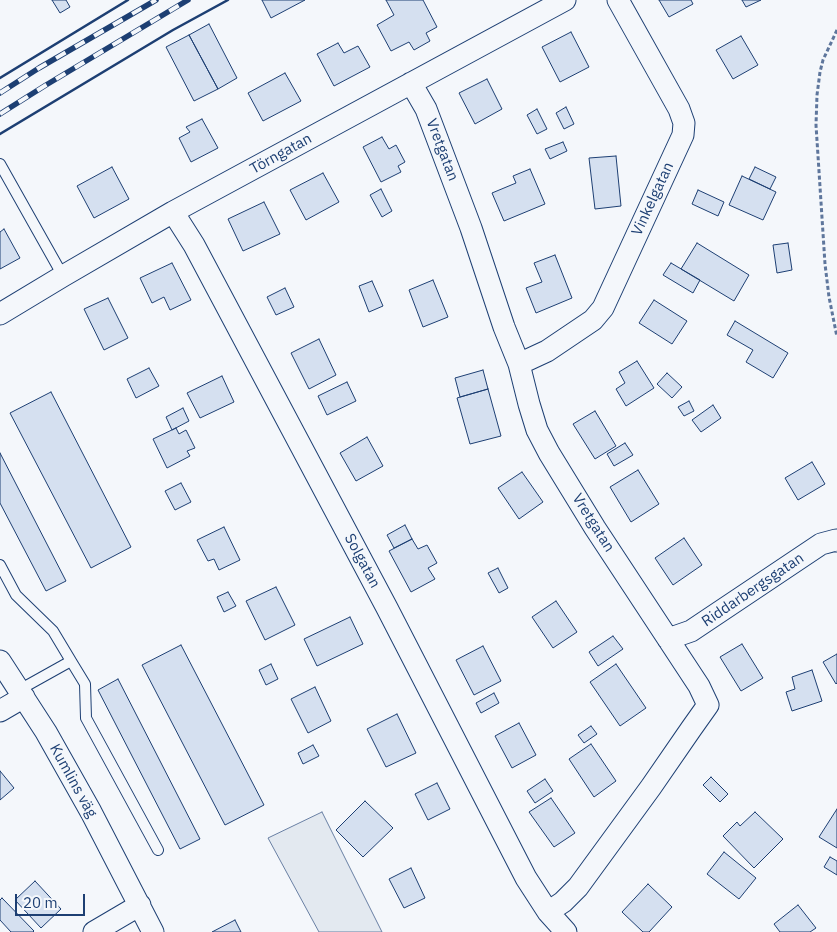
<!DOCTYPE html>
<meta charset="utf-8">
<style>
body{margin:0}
#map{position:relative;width:837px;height:932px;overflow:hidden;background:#f4f7fb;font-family:"IBM Plex Sans",sans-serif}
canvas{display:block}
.scale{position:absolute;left:15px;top:894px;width:70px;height:22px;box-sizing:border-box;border:2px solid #1d3f73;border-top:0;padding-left:6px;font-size:15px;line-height:18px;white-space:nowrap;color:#1d3f73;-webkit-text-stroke:4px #f4f7fb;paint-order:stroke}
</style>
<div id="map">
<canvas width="837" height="932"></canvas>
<div class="scale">20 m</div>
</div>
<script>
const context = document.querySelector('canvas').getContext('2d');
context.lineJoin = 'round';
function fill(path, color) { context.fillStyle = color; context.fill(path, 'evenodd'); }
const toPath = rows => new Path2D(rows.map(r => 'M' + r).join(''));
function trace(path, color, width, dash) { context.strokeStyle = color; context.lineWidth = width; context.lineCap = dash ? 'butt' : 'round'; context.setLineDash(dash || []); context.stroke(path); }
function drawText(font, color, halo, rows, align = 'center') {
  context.font = font + ' "IBM Plex Sans",sans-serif'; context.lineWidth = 4; context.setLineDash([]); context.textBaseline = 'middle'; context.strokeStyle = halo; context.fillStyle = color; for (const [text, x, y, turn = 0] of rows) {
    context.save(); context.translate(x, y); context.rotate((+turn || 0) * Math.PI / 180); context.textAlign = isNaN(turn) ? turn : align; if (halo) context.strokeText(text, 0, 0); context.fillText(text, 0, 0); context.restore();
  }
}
const green = toPath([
 [322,812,382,932,319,932,268,838,322,812]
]);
fill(green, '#e3e9f0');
trace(green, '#687fa3', 1);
const building = toPath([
 [52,0,66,0,70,7,60,13,52,0],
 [262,0,305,0,271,18,262,0],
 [386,0,423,0,437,27,426,33,430,41,414,50,409,42,391,51,377,25,394,15,386,0],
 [659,0,691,0,693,4,669,17,659,0],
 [742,0,761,0,746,7,742,0],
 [209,24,237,78,218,89,189,35,209,24],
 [571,32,589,67,560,82,542,47,571,32],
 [189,35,218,89,194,101,166,47,189,35],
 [741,36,758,65,733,79,716,50,741,36],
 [338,43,344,53,358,46,370,67,334,86,317,54,338,43],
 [285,73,301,101,263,121,248,93,285,73],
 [487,79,502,109,475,124,459,93,487,79],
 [566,107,574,124,564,129,556,113,566,107],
 [537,109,547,129,537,134,527,115,537,109],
 [202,119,218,148,191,162,179,138,190,132,186,127,202,119],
 [382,137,389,149,396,145,405,162,398,166,401,172,381,182,363,147,382,137],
 [563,142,567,151,550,159,545,149,563,142],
 [616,156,621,206,595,209,589,158,616,156],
 [112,167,129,199,94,218,77,186,112,167],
 [755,167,776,177,770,189,749,179,755,167],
 [530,169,545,204,504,221,492,193,516,183,513,176,530,169],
 [323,173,339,202,306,220,290,190,323,173],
 [742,176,776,192,763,220,729,205,742,176],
 [381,189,392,211,382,217,370,195,381,189],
 [698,190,724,202,718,216,692,204,698,190],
 [264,202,280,234,243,251,228,219,264,202],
 [4,229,20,258,0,269,0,232,4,229],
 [697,243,749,275,734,301,681,269,697,243],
 [788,243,792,270,777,273,773,245,788,243],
 [555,255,572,298,536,313,526,288,542,282,534,263,555,255],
 [172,263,191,300,170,310,164,297,152,303,140,278,172,263],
 [671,263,700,280,693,293,663,275,671,263],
 [433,280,448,317,423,327,409,290,433,280],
 [372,281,383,306,369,312,359,286,372,281],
 [285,288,294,307,276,315,267,297,285,288],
 [108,298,128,338,104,350,84,309,108,298],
 [654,300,687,321,672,344,639,323,654,300],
 [735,321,788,353,773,378,746,362,753,350,727,335,735,321],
 [319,339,336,375,309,389,291,353,319,339],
 [637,361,654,388,626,406,616,389,625,383,619,372,637,361],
 [149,368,159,386,136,398,127,379,149,368],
 [483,370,488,389,460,397,455,378,483,370],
 [667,373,682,387,672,398,657,384,667,373],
 [222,376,234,402,200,418,187,393,222,376],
 [347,382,356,401,327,415,318,396,347,382],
 [488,389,501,436,470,444,457,398,488,389],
 [51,392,131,547,91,568,10,413,51,392],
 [689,401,694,411,684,416,678,407,689,401],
 [713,405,721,418,701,432,692,420,713,405],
 [183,408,189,421,172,430,166,417,183,408],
 [595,411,616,446,595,459,573,424,595,411],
 [176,428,179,434,186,430,195,448,187,451,190,456,167,468,153,439,176,428],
 [367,437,383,466,356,481,340,453,367,437],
 [625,443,633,455,614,466,607,454,625,443],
 [0,453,66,581,46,591,0,503,0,453],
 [812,462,825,484,798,500,785,478,812,462],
 [638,470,659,504,631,522,610,487,638,470],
 [522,472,543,502,519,519,498,488,522,472],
 [181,483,191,502,175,510,165,491,181,483],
 [405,525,412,539,394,548,387,535,405,525],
 [224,527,240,560,219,570,214,559,208,561,197,540,224,527],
 [684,538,702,565,673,585,655,558,684,538],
 [412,539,418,549,427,545,437,563,428,568,435,579,411,592,389,551,412,539],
 [498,568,508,588,499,593,488,573,498,568],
 [276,587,295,625,265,640,246,601,276,587],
 [228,592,236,606,224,612,217,597,228,592],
 [556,601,577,632,553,648,532,617,556,601],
 [350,617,363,644,317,666,304,639,350,617],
 [613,636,623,649,598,666,589,652,613,636],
 [742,644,763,678,741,691,720,657,742,644],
 [181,645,264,805,225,825,142,665,181,645],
 [483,646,501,681,474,695,456,660,483,646],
 [837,654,837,683,836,684,823,662,837,654],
 [271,664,278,679,266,685,259,670,271,664],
 [616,664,646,708,620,726,590,682,616,664],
 [812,670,822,701,792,711,786,692,795,689,792,677,812,670],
 [118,679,200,839,180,849,98,690,118,679],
 [315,687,331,721,308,733,291,699,315,687],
 [494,693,499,703,481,713,476,703,494,693],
 [397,714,416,753,386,767,367,729,397,714],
 [519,723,536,755,512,768,495,736,519,723],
 [591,726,597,734,584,743,578,735,591,726],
 [591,744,616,781,594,797,569,759,591,744],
 [313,745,319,756,303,764,298,753,313,745],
 [0,771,14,788,0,800,0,771],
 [711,777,728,794,720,802,703,785,711,777],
 [545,779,553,791,535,803,527,791,545,779],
 [437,783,450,809,428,820,415,794,437,783],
 [551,798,575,833,554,847,529,812,551,798],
 [365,801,393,828,363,857,336,830,365,801],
 [837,809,837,848,819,837,837,809],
 [755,812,783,839,754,868,723,836,737,822,740,826,755,812],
 [724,852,756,878,739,899,707,874,724,852],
 [830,857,837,861,837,875,824,867,830,857],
 [411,868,425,898,404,908,389,879,411,868],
 [35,881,61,909,41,928,15,900,35,881],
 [648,884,672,907,649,932,643,932,622,912,648,884],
 [2,898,34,931,33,932,11,932,0,920,0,900,2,898],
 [798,905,816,928,810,932,780,932,774,924,798,905],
 [235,920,241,932,212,932,235,920]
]);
fill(building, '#d5e0f0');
trace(building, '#1d3f73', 1);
const service = toPath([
 [0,164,63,276],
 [0,565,16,595,53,631,71,661,19,690],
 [71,661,85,684,86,718,158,850]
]);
const minor = toPath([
 [411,83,426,109,471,228,504,327,519,364,529,404,537,430,549,453,595,528,699,686,708,705,691,729,651,787,578,887,563,902,548,912],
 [173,212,194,245,387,608,526,878,548,912,566,932],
 [0,314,63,276,173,212,565,0],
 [519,364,547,351,593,320,603,308,683,135,684,123,679,109,618,0],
 [668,639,691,631,821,544,836,540,837,541],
 [0,661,46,732,91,812,153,932],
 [0,711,24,697],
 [94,932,140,905]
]);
trace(service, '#1d3f73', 12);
trace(minor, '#1d3f73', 23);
trace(toPath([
 [837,30,823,60,820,72,817,95,816,125,825,264,829,297,837,337]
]), '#5e769c', 3, [4, 2.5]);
trace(service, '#f4f7fb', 10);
trace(minor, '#f4f7fb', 21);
const rail = toPath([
 [0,93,39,68,156,0],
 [0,114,46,85,188,0]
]);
trace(rail, '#1d3f73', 5.5);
trace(rail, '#f4f7fb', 4, [11]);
trace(toPath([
 [0,78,128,0],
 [0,134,173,30,228,0]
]), '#1d3f73', 2.5);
drawText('15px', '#1d3f73', '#f4f7fb', [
 ["Vretgatan",442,150,69],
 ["Törngatan",281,154,-29],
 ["Vinkelgatan",653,199,-65],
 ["Vretgatan",593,523,58],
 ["Solgatan",362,561,62],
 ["Riddarbergsgatan",753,590,-34],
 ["Kumlins väg",73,781,61]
]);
</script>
